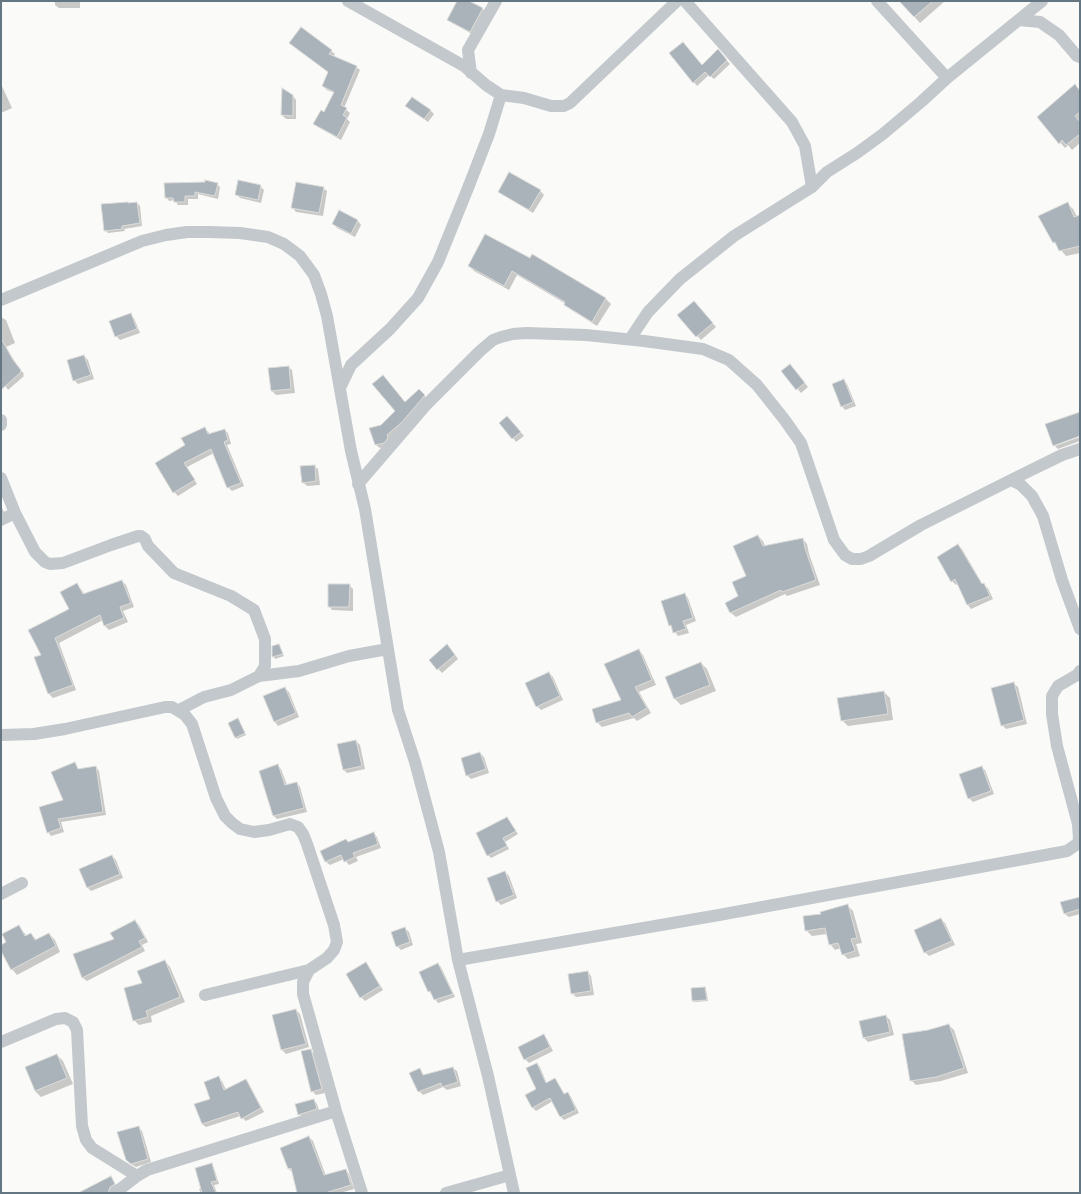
<!DOCTYPE html>
<style>
body{margin:0}
#map{position:relative;width:1081px;height:1194px;overflow:hidden;background:#fafaf8;font-family:"Fira Sans Condensed",sans-serif}
canvas{display:block}
.frame{position:absolute;inset:0;border:2px solid #657683;pointer-events:none}
</style>
<div id="map">
<canvas width="1081" height="1194"></canvas>
<div class="frame"></div>
</div>
<script>
const context = document.querySelector('canvas').getContext('2d');
context.lineJoin = 'round';
function fill(path, color) { context.fillStyle = color; context.fill(path, 'evenodd'); }
const toPath = rows => new Path2D(rows.map(r => 'M' + r).join(''));
function trace(path, color, width, dash) { context.strokeStyle = color; context.lineWidth = width; context.lineCap = dash ? 'butt' : 'round'; context.setLineDash(dash || []); context.stroke(path); }
fill(toPath([
 [55,1,80,1,80,8,59,8,55,5],
 [458,1,467,1,483,9,486,13,474,35,452,23,448,19],
 [900,1,945,1,920,23],
 [294,47,331,51,335,54,333,57,356,67,360,70,344,108,350,113,347,119,350,122,341,140,318,127,314,124,325,114,335,93,327,90,323,86,329,72],
 [670,53,702,66,721,54,730,64,714,79,709,75,697,86],
 [1,84,12,108,1,113],
 [1080,91,1080,143,1072,150,1068,145,1065,148,1038,117],
 [293,96,296,100,296,119,286,119,282,115],
 [411,109,430,110,434,114,428,122],
 [217,184,220,187,218,199,198,194,198,199,188,199,188,205,178,205,175,200,169,201,166,197],
 [260,186,264,190,261,203,240,198,236,194],
 [323,188,327,191,323,216,296,212,293,208],
 [540,191,544,195,533,213,503,195,499,192],
 [128,203,129,204,137,203,140,206,142,226,124,229,125,231,108,233,105,230],
 [1067,203,1073,209,1077,217,1080,216,1080,253,1066,256,1054,242],
 [340,212,358,221,361,225,355,237,337,228,334,224],
 [532,256,606,299,611,304,597,326,570,309,566,304,517,275,509,290,474,271,469,266,530,259],
 [698,306,716,327,701,340,679,315],
 [131,315,134,318,140,333,120,340,116,336],
 [1,317,6,320,15,343,6,347,17,365,24,374,23,375,24,376,8,390,1,379],
 [84,356,88,360,94,379,78,384,74,380],
 [288,367,292,370,295,393,276,395,272,391,270,369],
 [794,369,808,387,801,393,783,372],
 [386,380,406,403,419,390,428,400,388,446,380,448,376,445,381,426,396,411],
 [843,380,847,384,856,406,845,410,842,406],
 [511,421,524,436,516,442,513,438],
 [205,428,210,434,225,430,228,433,231,444,227,445,244,486,232,491,228,487,214,453,187,467,197,484,178,496,174,492,186,446],
 [1080,437,1080,441,1058,449,1055,446],
 [314,466,318,469,320,485,307,486,303,482],
 [1,506,4,512,1,514],
 [758,536,763,541,765,546,803,539,807,544,809,554,820,585,787,596,785,594,736,617,731,613,727,603,740,597,748,576],
 [958,546,962,549,983,585,988,588,993,599,971,609,968,605,958,583,956,585,952,581],
 [122,581,126,585,134,607,123,611,128,622,109,630,105,626,103,620,59,643,76,690,53,698,49,694,36,658,42,656,70,609,77,584,81,589,85,595],
 [349,585,353,589,353,611,332,610,329,606],
 [685,594,688,598,696,621,686,625,689,633,678,636,670,625],
 [279,645,284,656,275,659,274,657,274,647],
 [451,649,458,659,442,673,430,660],
 [639,650,643,655,656,685,639,692,651,713,637,721,634,718,602,727,597,722,622,701],
 [701,663,707,669,716,691,681,705,675,699,666,677],
 [549,673,553,677,563,700,541,710,537,706],
 [1014,684,1018,687,1027,724,1006,729,1002,725],
 [285,688,289,692,299,717,278,726,275,722,264,697],
 [884,692,890,698,893,720,848,726,842,720],
 [239,721,246,735,237,739,236,737],
 [356,741,360,745,365,769,347,773,343,769],
 [480,753,484,757,489,773,471,779,467,775],
 [75,764,79,770,96,767,99,771,106,815,61,822,64,832,51,836,48,832,65,800],
 [277,766,281,769,287,785,297,783,300,787,307,812,277,819,273,815],
 [981,767,985,770,994,794,973,802,969,798],
 [507,818,518,834,505,842,509,849,491,858,488,855],
 [373,833,377,837,381,848,356,857,358,861,349,865,344,859,330,865,326,862,346,840,349,842],
 [112,856,116,860,123,878,91,891,88,888],
 [505,872,509,876,517,898,501,905,497,901],
 [1080,898,1080,914,1069,917,1065,914],
 [848,906,853,911,862,943,856,944,860,956,848,959,843,954,841,948,835,950,830,944,827,934,812,936,806,930,822,915],
 [941,919,945,923,955,945,929,956,925,952],
 [135,921,139,925,148,942,142,945,145,951,87,981,83,978,75,954,115,940],
 [18,926,27,936,31,934,37,940,49,934,55,940,60,952,17,975,12,969,1,949,1,946,7,942],
 [405,928,409,932,413,945,401,950,397,946],
 [165,961,170,967,185,1002,151,1016,152,1022,139,1025,134,1020,143,983],
 [366,964,369,967,383,990,365,1001,361,997],
 [438,964,441,967,455,997,438,1003,429,991],
 [588,972,591,976,594,995,576,997,572,993],
 [705,988,706,989,708,1001,695,1002,693,1001],
 [296,1010,300,1014,309,1047,286,1054,282,1050,273,1016],
 [886,1016,890,1020,894,1035,868,1042,864,1038],
 [949,1025,954,1030,968,1073,941,1081,916,1085,911,1080,928,1031],
 [543,1035,547,1039,553,1051,529,1063,525,1059],
 [310,1050,314,1054,325,1093,316,1095,312,1091],
 [57,1055,63,1061,73,1084,41,1097,35,1091,26,1067],
 [537,1064,540,1067,547,1084,555,1079,565,1095,567,1093,571,1097,579,1113,564,1120,561,1117,553,1101,536,1111,533,1108,526,1096,537,1090],
 [453,1068,457,1071,461,1086,447,1090,443,1087,423,1095,419,1091,419,1069,424,1076],
 [218,1078,222,1081,226,1090,246,1080,249,1084,264,1112,246,1121,240,1116,206,1127,202,1124,196,1104,211,1099],
 [314,1100,317,1104,320,1113,303,1118,299,1114],
 [138,1127,142,1131,151,1162,136,1167,131,1164],
 [309,1137,313,1141,326,1176,346,1170,349,1174,354,1189,340,1193,299,1193,293,1173,289,1169],
 [211,1164,214,1168,219,1184,214,1185,217,1193,201,1193,199,1189,202,1188],
 [111,1178,118,1188,113,1193,89,1193]
]), '#0003');
const building = toPath([
 [457,1,469,1,483,8,470,32,447,20,457,1],
 [899,1,933,1,914,17,899,1],
 [301,27,332,50,329,54,357,66,341,105,347,108,343,115,347,118,337,137,313,124,321,110,324,112,334,92,322,86,328,72,289,43,301,27],
 [683,42,702,65,718,49,727,60,710,77,705,72,693,83,669,53,683,42],
 [1075,84,1080,91,1080,112,1075,116,1080,122,1080,134,1066,145,1062,140,1059,144,1037,117,1075,84],
 [282,88,293,95,293,116,281,115,282,88],
 [412,97,431,110,424,119,405,106,412,97],
 [509,172,541,190,529,210,498,192,509,172],
 [205,180,218,183,215,196,195,192,195,196,185,196,185,202,174,202,173,198,165,198,164,183,205,182,205,180],
 [238,180,261,185,258,200,235,195,238,180],
 [296,182,324,187,319,213,291,208,296,182],
 [128,202,128,203,137,202,140,223,122,226,122,229,104,231,101,204,128,202],
 [1068,202,1074,217,1080,215,1080,246,1059,251,1055,242,1053,243,1038,216,1068,202],
 [339,210,358,220,351,234,332,224,339,210],
 [485,234,530,258,532,254,606,298,592,322,564,305,565,302,512,271,504,286,468,266,485,234],
 [694,301,713,323,696,337,677,315,694,301],
 [131,313,137,329,115,337,109,321,131,313],
 [1,338,13,360,21,370,20,371,21,372,1,390,1,338],
 [84,355,91,375,73,381,67,360,84,355],
 [790,364,805,383,796,390,781,371,790,364],
 [289,366,291,389,271,391,268,368,289,366],
 [383,375,405,402,419,389,425,395,402,422,387,435,388,438,384,443,375,445,369,428,381,425,395,411,372,384,383,375],
 [844,379,853,402,841,407,832,384,844,379],
 [1080,412,1080,436,1053,446,1045,424,1080,412],
 [507,416,521,432,512,439,499,423,507,416],
 [205,427,208,434,225,429,228,440,224,442,241,483,227,488,211,449,184,463,195,480,173,493,155,463,185,445,181,438,205,427],
 [315,465,316,481,302,483,300,466,315,465],
 [758,535,763,546,803,538,805,548,816,580,782,592,781,590,730,613,725,603,738,596,732,582,746,576,733,546,758,535],
 [958,544,982,584,984,583,990,596,967,605,955,579,951,582,937,557,958,544],
 [122,580,131,603,120,607,124,618,104,626,100,615,55,638,73,685,48,694,34,657,41,655,28,630,69,609,60,592,77,583,83,594,122,580],
 [328,584,350,584,349,607,328,607,328,584],
 [685,593,693,618,683,621,686,629,673,633,671,625,669,626,661,601,685,593],
 [279,644,283,654,272,657,272,646,279,644],
 [447,644,455,655,437,670,429,660,447,644],
 [639,649,652,680,635,687,647,708,632,717,629,713,596,723,592,709,621,700,604,664,639,649],
 [701,662,710,685,674,699,665,677,701,662],
 [549,672,560,696,536,707,525,683,549,672],
 [1014,682,1024,720,1001,726,991,688,1014,682],
 [285,687,296,713,274,722,263,696,285,687],
 [884,691,888,714,841,721,837,698,884,691],
 [238,718,245,733,235,738,228,723,238,718],
 [356,740,362,766,343,770,337,744,356,740],
 [480,752,486,769,466,776,461,758,480,752],
 [75,762,78,769,96,766,103,812,58,819,61,828,47,833,39,807,63,800,51,772,75,762],
 [278,764,285,785,297,782,304,808,273,816,259,771,278,764],
 [982,766,991,791,968,799,959,774,982,766],
 [507,817,516,831,503,838,507,846,487,856,476,833,507,817],
 [374,832,378,844,353,853,355,857,344,862,341,855,325,862,320,851,346,839,348,842,374,832],
 [112,855,120,874,87,888,79,869,112,855],
 [505,871,514,895,496,902,487,878,505,871],
 [1080,897,1080,909,1064,914,1060,902,1080,897],
 [848,904,857,938,851,939,855,951,842,955,838,943,829,945,825,928,805,931,803,916,821,914,820,912,848,904],
 [941,918,952,941,924,953,914,930,941,918],
 [135,920,145,938,139,941,142,947,82,978,73,954,114,939,110,933,135,920],
 [19,925,25,936,31,933,35,940,49,933,56,946,11,970,1,951,1,945,6,942,2,934,19,925],
 [405,927,410,942,396,947,391,932,405,927],
 [165,960,180,997,146,1011,148,1017,133,1021,124,988,142,983,137,971,165,960],
 [366,962,380,986,360,998,346,974,366,962],
 [438,963,453,994,434,1000,430,991,428,992,419,972,438,963],
 [588,971,591,991,571,994,568,974,588,971],
 [705,987,707,1000,692,1001,691,988,705,987],
 [296,1009,306,1044,281,1050,272,1015,296,1009],
 [886,1015,890,1032,863,1038,859,1021,886,1015],
 [949,1024,964,1068,936,1077,910,1081,902,1034,928,1030,949,1024],
 [544,1034,550,1047,524,1060,518,1047,544,1034],
 [311,1049,322,1089,311,1092,301,1051,311,1049],
 [57,1054,67,1078,35,1091,25,1067,57,1054],
 [537,1063,546,1083,555,1078,564,1094,568,1092,576,1110,560,1117,550,1098,532,1108,525,1095,536,1089,526,1068,537,1063],
 [453,1067,458,1082,442,1087,441,1083,418,1092,409,1073,420,1068,423,1075,453,1067],
 [219,1076,224,1090,246,1079,261,1108,241,1119,238,1112,202,1124,194,1104,210,1099,204,1082,219,1076],
 [314,1099,317,1109,298,1115,295,1104,314,1099],
 [139,1126,148,1159,131,1164,126,1160,117,1132,139,1126],
 [309,1136,324,1175,346,1169,351,1185,325,1193,297,1193,291,1168,288,1169,280,1148,309,1136],
 [212,1163,217,1181,211,1182,216,1193,202,1193,195,1168,212,1163],
 [111,1176,115,1184,110,1187,108,1193,78,1193,111,1176]
]);
fill(building, '#aab3b9');
trace(building, '#dcdcda', 1);
trace(toPath([
 [348,1,464,66,486,85,501,95,524,98,551,106,564,106,570,103,677,1],
 [685,1,792,122,805,146,812,187],
 [877,1,947,78],
 [1019,20,1040,22,1059,35,1077,56,1080,57],
 [471,73,468,50,496,1],
 [1,300,142,241,166,235,187,232,209,232,240,233,268,237,284,244,300,256,314,275,321,294,327,316,351,451,365,509,398,710,415,762,439,852,458,960,488,1076,514,1193],
 [630,339,648,312,680,279,734,236,812,187,827,172,857,153,883,134,921,102,947,78,1042,1],
 [340,388,351,365,390,329,418,298,438,262,468,188,489,134,501,95],
 [1,420,1,425],
 [1,478,15,513,35,552,45,562,50,564,63,563,111,545,138,536,141,536,145,539,148,546,174,573,231,596,254,610,265,639,265,666,259,676,231,690,204,697,179,710],
 [1011,480,1021,485,1032,496,1043,516,1062,580,1080,629],
 [358,484,425,406,480,351,493,340,501,337,513,334,526,333,586,335,644,341,703,349,729,360,757,385,784,419,801,443,834,540,845,555,852,559,861,559,869,556,921,525,1011,480,1062,455,1080,449],
 [1,520,15,513],
 [259,676,299,671,349,656,388,649],
 [1,735,34,734,65,729,165,707,172,707,185,715,192,724,216,798,225,816,232,823,240,829,254,832,269,830,290,824,298,827,303,834,307,844,334,925,337,942,334,950,327,958,309,970,303,982,303,994,336,1111,362,1193],
 [1,894,22,883],
 [458,960,719,915,1067,851,1077,844,1079,840,1078,824,1057,746,1052,714,1052,696,1058,686,1077,675,1080,671],
 [205,995,309,970],
 [1,1042,56,1019,65,1018,73,1022,77,1030,82,1126,86,1140,92,1148,137,1176],
 [115,1193,137,1176,147,1170,336,1111],
 [446,1193,510,1175]
]), '#c3c8cc', 12);
</script>
